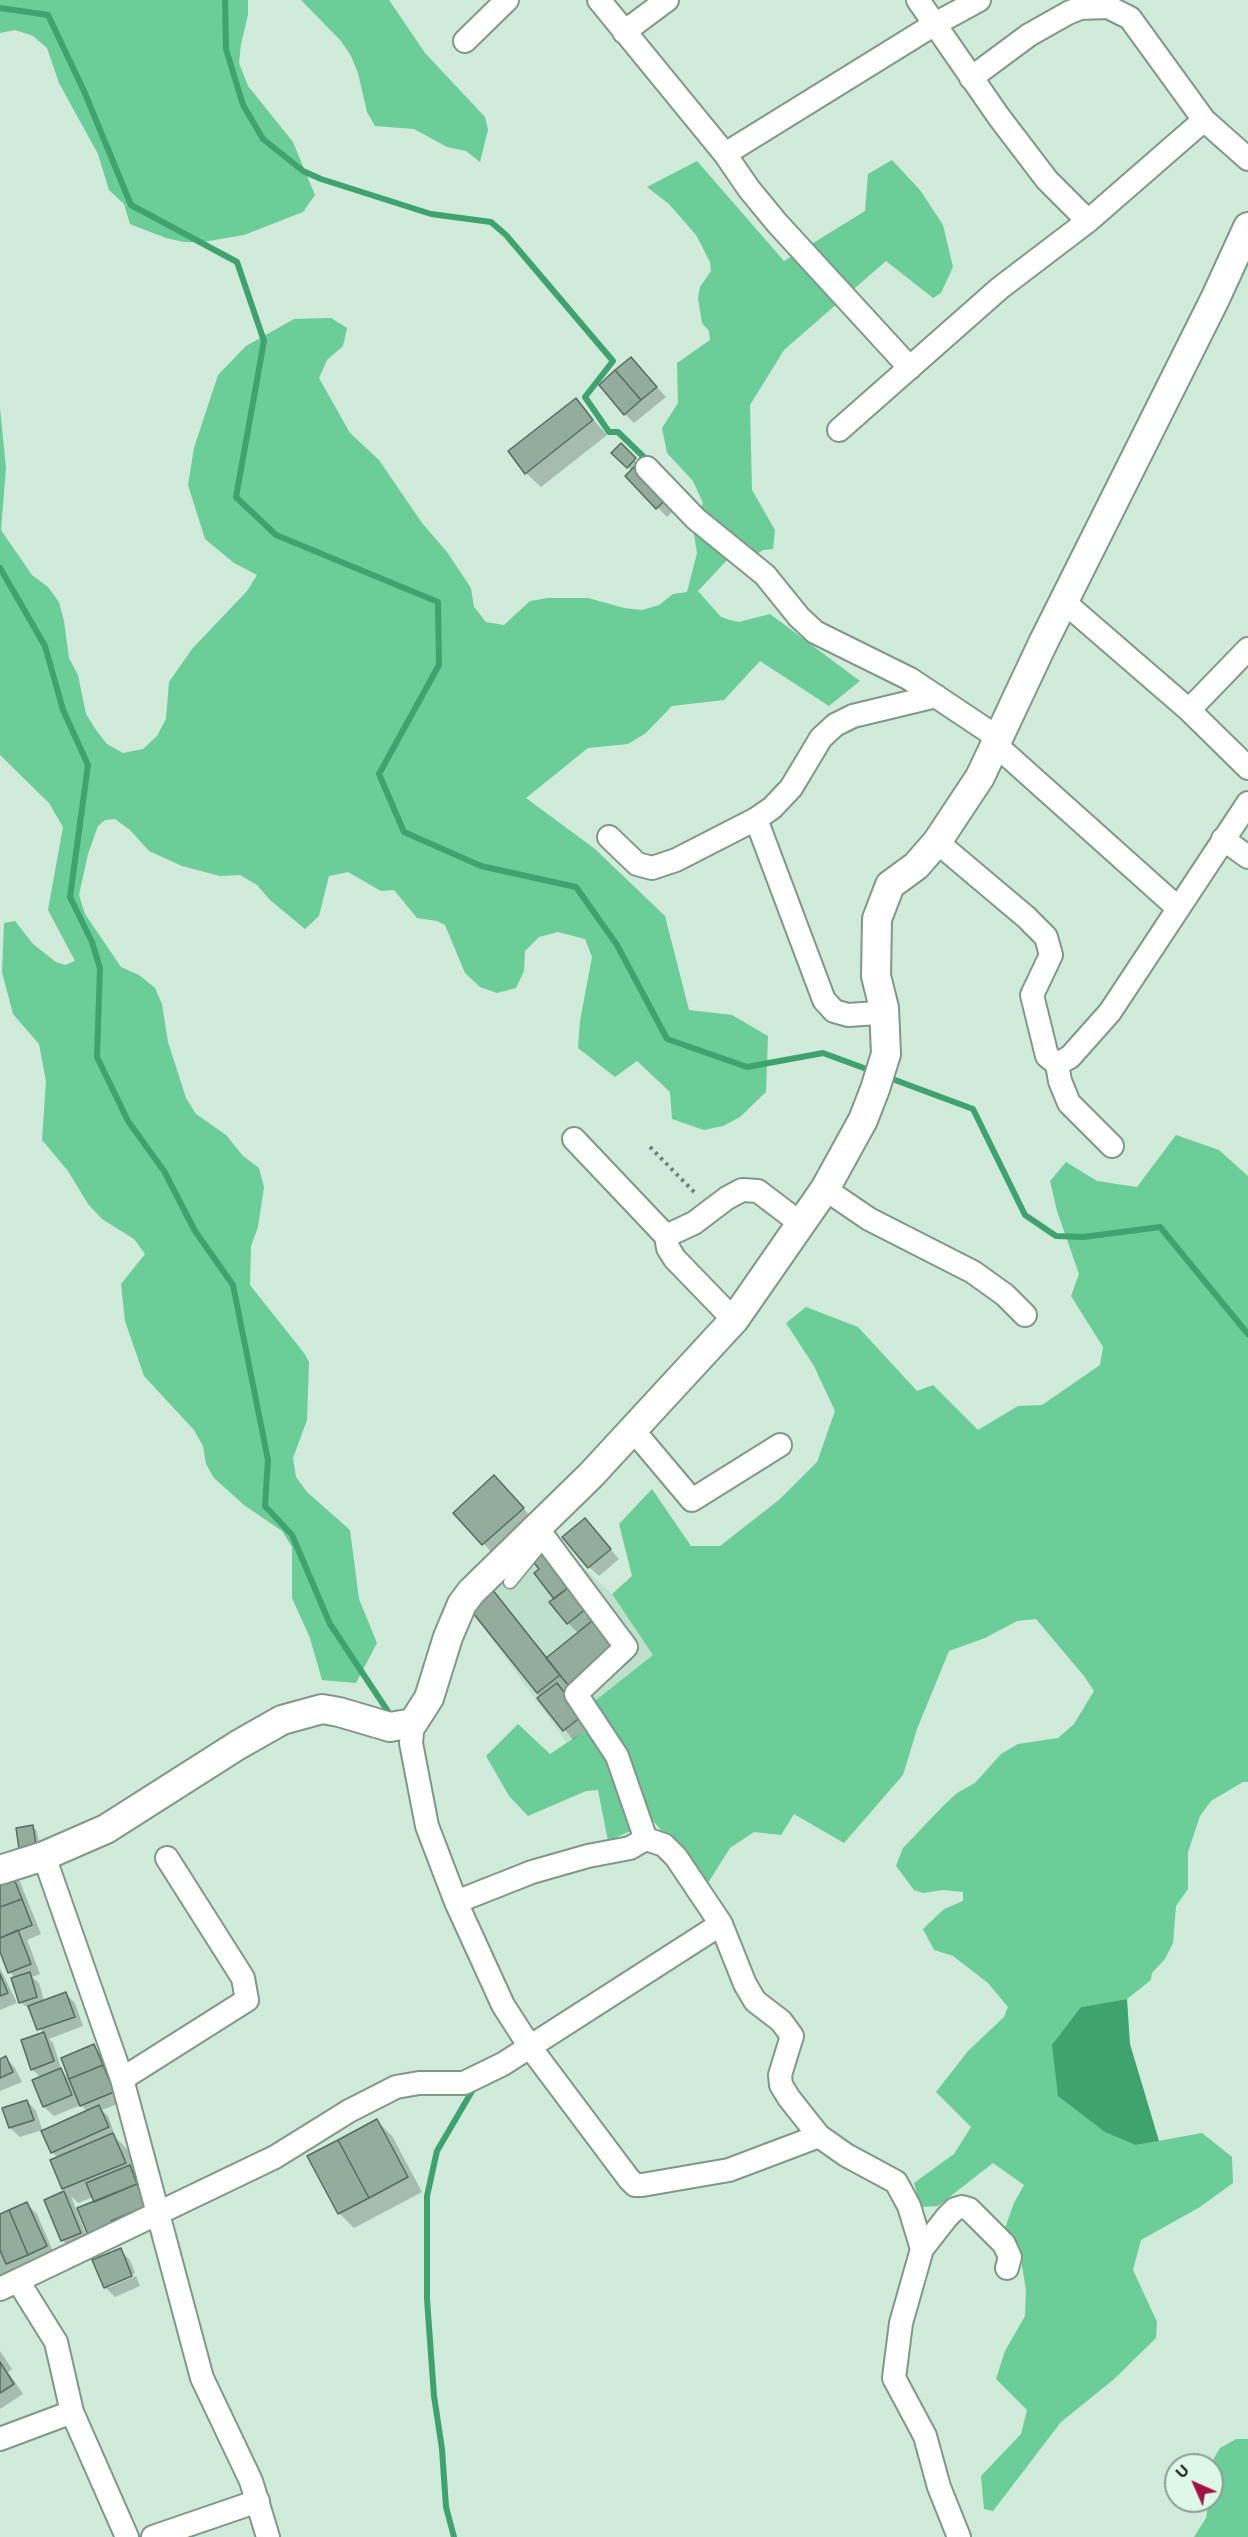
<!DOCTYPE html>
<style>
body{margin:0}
#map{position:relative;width:1248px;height:2537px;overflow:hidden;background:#d0ebda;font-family:Figtree,sans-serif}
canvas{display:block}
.north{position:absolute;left:1164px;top:2453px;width:60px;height:60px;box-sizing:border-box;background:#ddf8e7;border:2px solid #8b9e92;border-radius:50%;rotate:315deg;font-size:16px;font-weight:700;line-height:24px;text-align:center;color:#0f1813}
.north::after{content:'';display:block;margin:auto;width:21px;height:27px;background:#a61048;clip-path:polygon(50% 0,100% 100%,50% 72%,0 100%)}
</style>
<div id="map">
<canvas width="1248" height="2537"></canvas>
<div class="north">U</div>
</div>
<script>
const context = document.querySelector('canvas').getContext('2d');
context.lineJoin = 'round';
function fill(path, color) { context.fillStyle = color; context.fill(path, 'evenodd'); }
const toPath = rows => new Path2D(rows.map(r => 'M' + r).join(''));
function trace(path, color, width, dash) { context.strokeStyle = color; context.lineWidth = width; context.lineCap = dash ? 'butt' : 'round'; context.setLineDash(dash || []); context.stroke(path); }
fill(toPath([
 [551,1529,584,1568,612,1594,654,1655,592,1704,595,1724,567,1743,467,1605]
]), '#bfe1cb');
fill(toPath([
 [0,0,248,0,248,15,241,44,239,63,248,86,293,142,315,195,303,212,244,235,203,242,184,242,166,238,130,224,124,204,109,190,98,154,59,83,47,48,33,36,15,30,0,33],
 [301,0,389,0,425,53,485,117,488,130,480,162,466,151,447,147,414,129,375,126,367,112,358,73,351,56,341,41],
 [892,160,920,190,943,225,953,267,941,293,933,298,886,261,784,350,750,405,752,490,775,530,773,549,763,550,740,565,728,559,698,591,721,617,730,620,739,622,770,614,860,681,829,706,760,661,724,700,672,706,646,733,628,744,588,748,526,798,595,849,665,916,689,1010,732,1015,768,1036,766,1092,740,1117,723,1126,704,1130,672,1119,670,1092,637,1061,615,1077,578,1048,580,1021,592,957,585,939,558,932,539,937,525,951,524,971,516,988,497,993,480,987,465,973,445,925,437,921,417,918,394,890,381,891,348,872,329,876,319,916,305,929,270,900,257,885,240,875,220,876,182,866,149,851,130,830,115,819,105,820,98,826,88,854,79,895,85,914,121,967,139,975,155,988,162,1004,168,1042,186,1098,196,1114,226,1135,243,1156,259,1168,264,1187,258,1227,251,1246,250,1285,304,1353,309,1362,307,1420,293,1458,296,1477,307,1492,350,1530,359,1599,377,1643,356,1683,322,1680,310,1638,292,1598,292,1547,282,1531,244,1505,214,1478,206,1464,203,1446,194,1430,144,1376,125,1321,121,1284,145,1254,134,1239,102,1219,88,1204,68,1171,42,1140,46,1081,39,1044,13,1014,2,972,4,923,15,921,33,944,56,962,65,965,75,961,48,910,63,827,49,803,0,755,0,408,6,468,1,530,32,575,48,587,59,602,64,621,69,658,78,675,86,714,96,730,107,744,123,753,143,749,157,736,166,719,169,682,192,649,247,591,257,575,234,563,205,539,188,485,194,448,218,375,246,346,294,319,331,318,347,328,343,346,327,360,319,378,350,433,379,460,422,523,447,552,471,588,474,607,486,622,504,625,530,601,548,598,588,598,624,608,642,610,659,605,673,594,687,592,697,553,694,534,703,503,693,481,667,453,662,428,678,403,677,363,710,340,709,331,702,323,698,298,700,287,711,271,710,262,696,235,669,204,647,187,697,161,784,261,865,211,868,174],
 [1176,1135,1219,1150,1248,1176,1248,1782,1243,1782,1211,1801,1200,1816,1188,1852,1188,1889,1176,1906,1173,1943,1165,1959,1152,1973,1151,1980,1127,1999,1081,2007,1136,2145,1202,2133,1232,2157,1233,2183,1200,2207,1141,2240,1133,2270,1157,2322,1156,2338,1113,2380,1061,2422,993,2511,984,2509,981,2476,1021,2434,1027,2410,996,2379,1005,2351,1025,2316,1026,2290,1020,2254,1005,2228,1014,2203,1024,2185,993,2163,938,2206,921,2207,914,2183,954,2154,971,2127,936,2092,968,2051,1004,2017,1008,2007,988,1983,953,1956,934,1950,923,1929,944,1909,963,1901,963,1892,943,1890,923,1893,914,1890,896,1866,903,1848,943,1806,957,1793,975,1783,1001,1754,1018,1744,1058,1738,1074,1724,1094,1691,1084,1676,1036,1619,1017,1621,985,1638,949,1651,917,1729,903,1775,844,1843,794,1814,781,1835,754,1832,730,1848,708,1883,653,1821,608,1841,598,1790,586,1791,528,1816,509,1796,486,1756,518,1724,550,1754,595,1724,591,1704,653,1655,612,1594,632,1576,619,1524,652,1489,691,1546,720,1546,780,1499,817,1462,835,1411,814,1366,786,1323,806,1307,858,1327,917,1391,933,1385,978,1430,1018,1406,1042,1405,1100,1365,1103,1347,1071,1296,1079,1274,1057,1211,1050,1181,1066,1162,1097,1181,1137,1187],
 [1236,2439,1248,2439,1248,2537,1194,2537,1206,2518,1209,2501,1212,2501,1212,2465,1210,2465,1220,2448]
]), '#6bcd97');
fill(toPath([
 [1127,1999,1130,2044,1159,2141,1136,2145,1105,2132,1058,2096,1052,2045,1081,2007]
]), '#3fa370');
fill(toPath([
 [631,359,666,397,634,423,625,414],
 [576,400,607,435,541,487,526,473],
 [621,445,676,508,667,517,627,476,632,471,613,453],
 [508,1492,537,1523,498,1559,455,1513],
 [594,1530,619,1559,599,1576,589,1567],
 [541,1570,612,1634,632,1660,584,1698,590,1726,573,1740,471,1608,492,1591,548,1658,579,1634,568,1623],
 [32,1826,37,1831,40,1850,25,1853],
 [11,1872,20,1882,41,1934,27,1940,40,1974,32,1977,39,1983,44,2001,66,1994,75,2003,83,2026,49,2039,53,2043,62,2071,72,2081,94,2046,104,2055,123,2102,102,2110,108,2116,116,2138,128,2150,155,2216,121,2235,93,2197,78,2203,71,2196,89,2242,72,2249,62,2240,46,2200,66,2192,63,2189,58,2158,53,2153,42,2130,20,2137,10,2128,27,2101,36,2111,43,2132,88,2112,81,2105,54,2116,44,2107,34,2081,41,2078,32,2069,43,2034,32,2011,20,2002,15,1978,10,1972,0,1949],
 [0,1968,17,2003,0,2010],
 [6,2058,15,2068,22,2082,0,2091,0,2060],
 [377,2121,392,2136,422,2192,354,2228,339,2213],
 [27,2204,37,2214,55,2256,17,2273,13,2269,0,2275,0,2216],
 [120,2250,130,2260,135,2273,108,2285,108,2288,136,2276,140,2286,115,2297,105,2287],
 [0,2351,12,2369,8,2372,23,2394,0,2409]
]), '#0003');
trace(toPath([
 [225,0,226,49,243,105,263,139,303,171,321,179,431,214,491,222,506,235,613,361,585,397,609,432,618,432,650,463],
 [0,8,48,15,84,91,131,205,237,262,264,341,236,497,276,535,438,602,439,665,379,774,404,832,481,866,576,887,617,945,667,1039,747,1067,823,1053,872,1071],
 [0,568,45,646,63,710,88,765,70,897,92,942,100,968,97,1057,128,1121,164,1171,195,1231,233,1285,268,1460,265,1506,292,1535,330,1624,391,1716],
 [887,1077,973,1109,1025,1215,1056,1236,1083,1237,1160,1227,1248,1334],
 [454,2537,446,2507,442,2449,434,2396,427,2299,427,2196,437,2151,475,2086]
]), '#3fa370', 6);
const building = toPath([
 [631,357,657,387,641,400,615,370,631,357],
 [615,370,641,400,624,415,599,385,615,370],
 [576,398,593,420,525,474,508,451,576,398],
 [621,443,636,458,627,468,611,453,621,443],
 [636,465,668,497,656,509,625,476,636,465],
 [494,1475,524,1508,482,1545,453,1513,494,1475],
 [585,1518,611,1549,588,1568,562,1537,585,1518],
 [547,1549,574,1583,554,1599,534,1573,539,1569,532,1560,547,1549],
 [574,1583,591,1605,567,1624,549,1602,574,1583],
 [492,1589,560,1675,537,1693,469,1608,492,1589],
 [597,1617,619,1645,568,1685,546,1658,597,1617],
 [557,1683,582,1716,563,1731,537,1698,557,1683],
 [33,1825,36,1846,19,1849,16,1828,33,1825],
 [11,1871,22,1899,0,1907,0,1875,11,1871],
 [22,1899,32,1925,0,1938,0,1907,22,1899],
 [18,1930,31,1964,8,1973,0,1952,0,1938,18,1930],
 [30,1972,37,1997,19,2003,11,1978,30,1972],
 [0,1974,8,1993,0,1996,0,1974],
 [66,1992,75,2017,37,2030,28,2006,66,1992],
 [44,2032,54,2061,31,2070,21,2040,44,2032],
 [94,2044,103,2065,69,2079,61,2058,94,2044],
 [6,2056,13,2072,0,2078,0,2059,6,2056],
 [103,2065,114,2092,80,2106,69,2079,103,2065],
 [61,2068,72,2095,43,2107,32,2080,61,2068],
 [27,2100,34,2120,9,2128,2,2108,27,2100],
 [99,2105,109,2127,51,2153,41,2131,99,2105],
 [377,2119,408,2177,369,2198,338,2140,377,2119],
 [113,2133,126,2163,62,2189,50,2160,113,2133],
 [338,2140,369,2198,338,2214,307,2156,338,2140],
 [130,2165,137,2184,94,2202,86,2183,130,2165],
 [137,2184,146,2206,111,2221,113,2225,88,2235,77,2208,137,2184],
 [64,2191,81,2233,61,2241,44,2200,64,2191],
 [27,2202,47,2246,28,2255,9,2210,27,2202],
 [9,2210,28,2255,6,2264,0,2250,0,2214,9,2210],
 [121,2248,132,2276,104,2288,92,2260,121,2248],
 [0,2362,14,2384,0,2393,0,2362]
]);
fill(building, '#93ac9c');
trace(building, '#556d5e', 1.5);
const service = toPath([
 [510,1582,537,1549,528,1537]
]);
const minor = toPath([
 [599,0,725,154,935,24,979,0],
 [918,0,999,117,1047,180,1088,221,1204,120,1248,159],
 [624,32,667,0],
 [465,41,507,0],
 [971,78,1029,35,1068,13,1080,8,1108,7,1130,18,1204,120],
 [725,154,749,189,777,223,910,368],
 [839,430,1000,288,1088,221],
 [647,468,696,519,765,575,799,617,815,632,910,679,1000,739],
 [1063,601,1189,710,1248,768],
 [1189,710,1248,649],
 [997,746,1178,908],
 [756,819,824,1000,834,1011,848,1015,878,1013,884,1008],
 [609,837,637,864,652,868,676,860,756,819,772,808,791,788,821,738,835,725,853,716,936,696],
 [1223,839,1248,857],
 [937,842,1026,917,1046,937,1051,955,1032,995,1047,1056,1057,1064,1060,1081,1069,1103,1112,1146],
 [1057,1064,1070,1057,1110,1012,1248,803],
 [574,1139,666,1236,668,1248,675,1259,734,1320],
 [825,1189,869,1219,973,1272,1005,1295,1025,1315],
 [666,1236,694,1223,727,1198,742,1190,758,1191,800,1223],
 [633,1430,692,1500,780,1445],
 [413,1723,411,1743,427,1826,456,1902,503,2005,530,2047,629,2179,635,2185,642,2185,729,2170,819,2136],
 [44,1856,122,2079,202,2378,251,2481,268,2537],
 [456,1902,532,1872,588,1856,630,1848,642,1841,644,1834,617,1756,576,1694,626,1647,537,1528],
 [721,1924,745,1984,755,2001,781,2021,792,2036,780,2075,781,2085,789,2098,819,2136,846,2155,896,2182,909,2206,922,2249,901,2323,894,2378,925,2436,939,2487,959,2537],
 [122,2079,247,2000,243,1978,167,1858],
 [922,2249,947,2217,955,2209,962,2207,969,2209,1004,2244,1010,2257,1007,2268],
 [18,2281,56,2342,72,2412,127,2537],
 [0,2289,275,2157,349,2111,396,2087,419,2083,464,2083,503,2064,721,1924,676,1857,664,1845,643,1838],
 [0,2439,72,2412],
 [153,2537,258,2501]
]);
const tertiary = toPath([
 [0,1870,44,1856,106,1829,238,1745,282,1720,322,1709,339,1712,390,1727,413,1723,429,1698,448,1637,462,1604,471,1592,591,1475,734,1320,825,1189,863,1120,875,1089,886,1054,884,1008,876,976,877,919,890,885,916,866,937,842,980,777,1043,643,1215,299,1248,227]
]);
trace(service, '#7f9889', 15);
trace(minor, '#7f9889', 26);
trace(tertiary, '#7f9889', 32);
trace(toPath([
 [650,1147,697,1195]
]), '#6d7f74', 4, [3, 4.5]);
trace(service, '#fff', 12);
trace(minor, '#fff', 22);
trace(tertiary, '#fff', 28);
</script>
